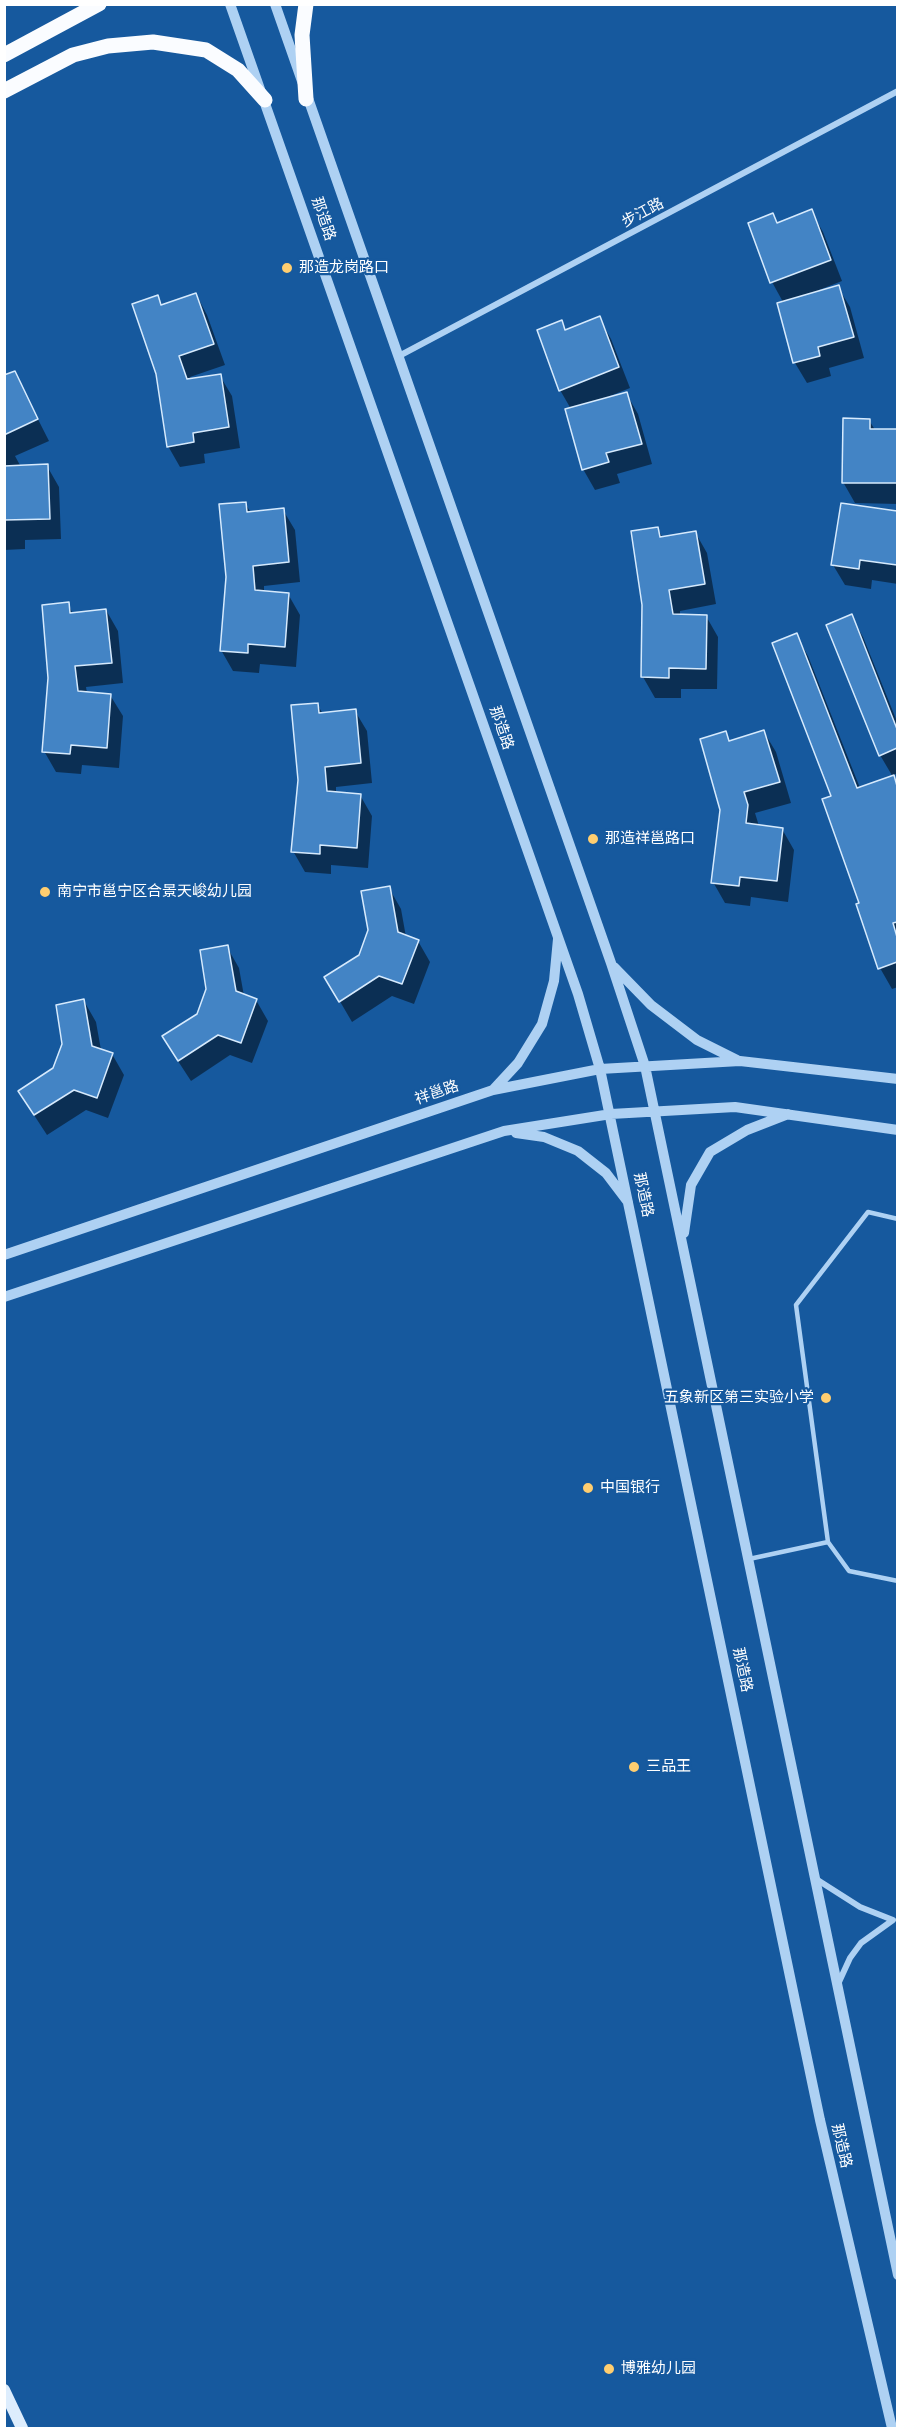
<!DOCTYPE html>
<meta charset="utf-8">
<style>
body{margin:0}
#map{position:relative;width:902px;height:2433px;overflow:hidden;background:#16599e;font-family:Helvetica,sans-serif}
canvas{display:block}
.frame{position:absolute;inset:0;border:6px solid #fff;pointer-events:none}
</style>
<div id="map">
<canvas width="902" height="2433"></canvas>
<div class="frame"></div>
</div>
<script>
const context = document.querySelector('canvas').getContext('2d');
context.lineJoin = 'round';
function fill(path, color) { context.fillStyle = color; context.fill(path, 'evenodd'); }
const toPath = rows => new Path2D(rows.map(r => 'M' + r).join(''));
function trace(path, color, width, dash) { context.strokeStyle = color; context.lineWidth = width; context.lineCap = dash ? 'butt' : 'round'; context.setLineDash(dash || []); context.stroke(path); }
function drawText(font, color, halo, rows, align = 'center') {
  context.font = font + ' Helvetica,"Noto Sans SC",sans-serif'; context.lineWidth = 4.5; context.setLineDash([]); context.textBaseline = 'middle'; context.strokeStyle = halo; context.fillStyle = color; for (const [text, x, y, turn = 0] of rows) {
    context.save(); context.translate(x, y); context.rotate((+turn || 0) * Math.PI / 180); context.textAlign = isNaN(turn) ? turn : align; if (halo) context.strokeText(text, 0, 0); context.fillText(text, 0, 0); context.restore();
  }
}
fill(toPath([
 [811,211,823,232,842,281,819,290,819,292,838,287,850,307,864,358,829,368,831,376,807,383,795,363,779,304,783,302,772,282,750,224,773,215,778,224],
 [196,294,207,315,225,365,190,377,191,380,220,376,232,396,240,448,204,454,205,463,180,467,168,446,157,297,163,306],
 [599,318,611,339,630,388,610,396,611,398,626,393,638,414,652,464,617,474,620,483,595,490,583,469,571,409,560,390,561,322,566,331],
 [14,372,49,441,15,456,21,467,47,466,59,487,61,539,25,540,25,549,4,550,4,377],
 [869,420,875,430,898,431,898,504,855,503,843,482],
 [245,503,251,513,283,510,295,530,300,582,264,586,264,592,288,594,300,615,296,667,260,664,259,673,233,671,221,650],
 [842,504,898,512,898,584,872,580,871,589,845,585,833,565],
 [657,528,663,538,695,532,707,553,716,604,680,611,680,616,706,616,718,637,717,689,681,689,681,698,655,698,643,677],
 [68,604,73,614,106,610,118,631,123,683,86,687,87,693,110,695,123,716,119,768,82,765,81,774,56,772,44,751],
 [851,616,863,637,898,724,898,773,892,776,898,785,898,987,892,989,880,968,861,904,796,635,808,656,860,788,893,777,880,755],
 [317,704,323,714,355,711,367,731,372,783,336,787,336,793,360,795,372,816,368,868,331,865,331,874,305,872,293,851],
 [764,732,776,752,791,803,755,813,759,826,782,829,794,850,788,902,751,897,750,906,725,903,713,882,722,810,725,733,730,742],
 [389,888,401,909,406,937,418,941,430,962,414,1004,392,996,352,1022,338,998,360,956],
 [227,947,239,968,244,996,256,1000,268,1021,252,1063,230,1055,191,1081,176,1058,198,1015],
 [84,1001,96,1022,101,1050,112,1054,124,1075,108,1118,86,1110,47,1135,32,1112,54,1069]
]), '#0007');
const building = toPath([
 [812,209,831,260,770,283,748,223,773,213,777,223,812,209],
 [839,285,854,337,818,347,820,356,793,363,777,303,839,285],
 [196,293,214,344,179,356,187,379,221,374,229,427,193,433,194,442,167,447,156,374,132,304,158,295,161,305,196,293],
 [600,316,619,367,559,391,537,330,562,320,565,330,600,316],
 [15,371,38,419,4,435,4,375,15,371],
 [627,392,642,444,606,453,609,462,582,470,565,409,627,392],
 [843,418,870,419,870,429,897,429,897,483,842,483,843,418],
 [48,464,50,519,4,520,4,466,48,464],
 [246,502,247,512,284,508,289,562,253,566,255,590,289,593,285,647,248,644,248,653,220,651,226,577,219,504,246,502],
 [841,503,897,511,897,565,860,560,859,569,831,565,841,503],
 [658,527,660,537,696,531,705,584,669,590,673,614,707,615,706,669,669,668,669,678,641,677,642,605,631,531,658,527],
 [69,602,70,613,106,609,112,663,75,666,78,691,111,694,107,748,71,745,70,754,42,752,48,678,42,605,69,602],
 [852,614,897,729,897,748,879,756,826,625,852,614],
 [797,633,857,788,894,775,897,786,897,922,893,923,897,937,897,962,878,969,856,904,859,903,822,799,831,796,772,643,797,633],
 [318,703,319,713,356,709,361,763,325,767,327,791,361,794,357,848,320,845,320,854,291,852,298,780,291,705,318,703],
 [764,730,780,782,744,792,748,805,746,823,783,828,777,881,740,877,739,886,711,883,720,810,700,739,726,731,729,741,764,730],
 [390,886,398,932,419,940,402,984,379,976,339,1002,324,977,359,955,368,930,361,891,390,886],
 [228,945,236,991,257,999,241,1043,218,1035,178,1061,162,1036,197,1014,206,989,200,950,228,945],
 [84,999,92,1046,113,1053,97,1098,74,1090,34,1115,18,1091,53,1068,62,1044,56,1005,84,999]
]);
fill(building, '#4384c5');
trace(building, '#d6eafd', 1.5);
trace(toPath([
 [828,1542,849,1571,898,1581],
 [749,1559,828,1542,796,1305,868,1212,898,1219]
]), '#aed1f3', 4.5);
trace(toPath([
 [399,356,898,91],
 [816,1879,860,1907,893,1920,861,1943,850,1958,839,1982]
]), '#aed1f3', 6);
trace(toPath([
 [230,4,578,994,600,1069,820,2120,892,2428],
 [275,4,611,963,645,1066,898,2275],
 [614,967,651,1005,697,1040,737,1060],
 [493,1090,518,1063,542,1024,554,981,558,939],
 [516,1133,544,1137,578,1151,606,1173,628,1202],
 [684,1233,691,1185,710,1152,747,1130,788,1114],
 [4,1255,493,1090,600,1069,740,1061,898,1079],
 [4,1297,504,1131,611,1114,735,1107,898,1130]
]), '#aed1f3', 10);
trace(toPath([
 [4,2390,22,2428]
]), '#ddedfd', 12);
trace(toPath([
 [306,4,302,35,306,99],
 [4,55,99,4],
 [4,91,73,55,108,46,153,42,206,50,238,70,265,100]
]), '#fafcff', 15);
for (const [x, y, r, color] of [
 [287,268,6,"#ffce70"],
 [593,839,6,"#ffce70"],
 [45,892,6,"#ffce70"],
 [826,1398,6,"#ffce70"],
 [588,1488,6,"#ffce70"],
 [634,1767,6,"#ffce70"],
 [609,2369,6,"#ffce70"]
]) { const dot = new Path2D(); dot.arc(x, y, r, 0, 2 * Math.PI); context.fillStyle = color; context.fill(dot); trace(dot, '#16599e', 2); }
drawText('15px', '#fff', '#16599e', [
 ["步江路",643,213,-28],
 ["那造路",323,219,71],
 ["那造路",501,728,71],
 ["祥邕路",437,1093,-19],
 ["那造路",643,1195,78],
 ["那造路",742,1670,78],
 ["那造路",841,2146,77]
]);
drawText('15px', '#fff', '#16599e', [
 ["那造龙岗路口",299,268],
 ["那造祥邕路口",605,839],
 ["南宁市邕宁区合景天峻幼儿园",57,892],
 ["五象新区第三实验小学",814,1398,"right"],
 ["中国银行",600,1488],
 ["三品王",646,1767],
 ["博雅幼儿园",621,2369]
], 'left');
</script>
